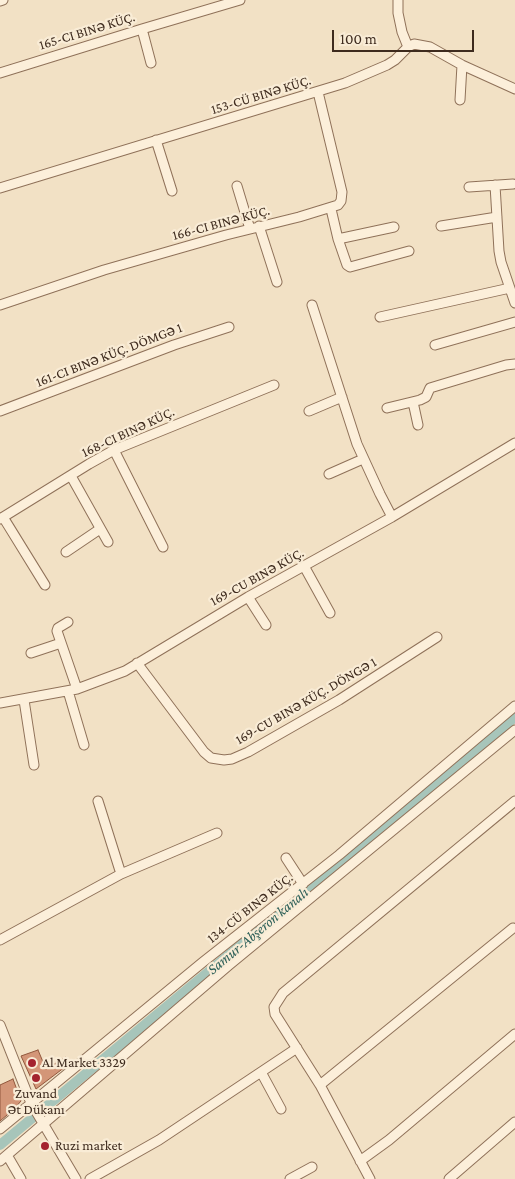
<!DOCTYPE html>
<meta charset="utf-8">
<style>
body{margin:0}
#map{position:relative;width:515px;height:1179px;overflow:hidden;background:#f2e1c5;font-family:"Crimson Pro",serif}
canvas{display:block}
.scale{position:absolute;left:332px;top:30px;width:142px;height:22px;box-sizing:border-box;border:2px solid #3e2b1e;border-top:0;padding-left:6px;font-size:15px;line-height:18px;white-space:nowrap;color:#3e2b1e;-webkit-text-stroke:4px #f9ecd6;paint-order:stroke}
</style>
<div id="map">
<canvas width="515" height="1179"></canvas>
<div class="scale">100 m</div>
</div>
<script>
const context = document.querySelector('canvas').getContext('2d');
context.lineJoin = 'round';
const toPath = rows => new Path2D(rows.map(r => 'M' + r).join(''));
function trace(path, color, width, dash) { context.strokeStyle = color; context.lineWidth = width; context.lineCap = dash ? 'butt' : 'round'; context.setLineDash(dash || []); context.stroke(path); }
function fill(path, color) { context.fillStyle = color; context.fill(path, 'evenodd'); }
function drawText(font, color, halo, rows, align = 'center') {
  context.font = font + ' "Crimson Pro",serif'; context.lineWidth = 4.5; context.setLineDash([]); context.textBaseline = 'middle'; context.strokeStyle = halo; context.fillStyle = color; for (const [text, x, y, turn = 0] of rows) {
    context.save(); context.translate(x, y); context.rotate((+turn || 0) * Math.PI / 180); context.textAlign = isNaN(turn) ? turn : align; if (halo) context.strokeText(text, 0, 0); context.fillText(text, 0, 0); context.restore();
  }
}
trace(toPath([
 [0,1145,515,717]
]), '#a7c5ba', 10);
const building = toPath([
 [38,1050,46,1069,66,1057,69,1064,36,1089,21,1056,38,1050],
 [13,1079,21,1101,14,1109,0,1121,0,1085,13,1079]
]);
fill(building, '#d39678');
trace(building, '#91573c', 1);
const minor = toPath([
 [398,0,398,13,402,32,408,47],
 [0,1,3,0],
 [142,29,151,63],
 [0,73,142,29,240,0],
 [460,100,462,65],
 [156,140,172,191],
 [495,185,499,251,501,262,515,303],
 [237,186,250,229],
 [469,187,513,184],
 [0,188,345,83,387,65,395,60,408,47,414,44,430,47,462,65,515,89],
 [331,209,338,239,347,265,350,267,409,251],
 [259,226,277,282],
 [441,226,497,217],
 [338,239,394,227],
 [0,305,104,270,226,235,299,217,338,205,341,201,342,192,318,92],
 [312,305,357,444,380,494,392,517],
 [380,317,510,288],
 [435,345,515,322],
 [413,402,418,425],
 [387,408,420,400,426,397,430,388,506,365,515,364],
 [0,411,174,345,229,327],
 [309,411,342,397],
 [114,450,163,547],
 [329,474,363,459],
 [71,476,108,542],
 [3,517,45,585],
 [0,519,89,464,114,450,274,385],
 [66,552,100,529],
 [304,566,330,613],
 [248,597,266,625],
 [68,622,58,628,57,631,77,689],
 [31,653,61,643],
 [137,663,204,752,211,758,224,760,232,759,248,752,339,700,437,637],
 [68,691,84,745],
 [24,700,34,765],
 [0,703,77,689,125,671,248,597,392,517,515,443],
 [98,801,121,874],
 [286,858,303,884],
 [0,940,121,874,217,833],
 [0,1025,31,1103,76,1179],
 [261,1072,281,1109],
 [320,1085,513,928],
 [0,1129,203,962,339,855,515,706],
 [7,1155,21,1179],
 [0,1161,229,965,515,730],
 [360,1161,389,1140,515,1034],
 [90,1179,159,1140,297,1048],
 [290,1179,312,1167],
 [370,1179,320,1085,275,1014,274,1007,283,993,515,801],
 [449,1179,515,1122]
]);
trace(minor, '#8f7159', 11);
trace(minor, '#fcefda', 9);
for (const [x, y, r, color] of [
 [32,1063,5,"#a4232f"],
 [36,1078,5,"#a4232f"],
 [45,1146,5,"#a4232f"]
]) { const dot = new Path2D(); dot.arc(x, y, r, 0, 2 * Math.PI); context.fillStyle = color; context.fill(dot); trace(dot, '#f9ecd6', 2); }
drawText('14px', '#3e2b1e', '#f9ecd6', [
 ["165-CI BINƏ KÜÇ.",87,31,-17],
 ["153-CÜ BINƏ KÜÇ.",261,95,-17],
 ["166-CI BINƏ KÜÇ.",221,223,-15],
 ["161-CI BINƏ KÜÇ. DÖMGƏ 1",109,355,-21],
 ["168-CI BINƏ KÜÇ.",128,432,-25],
 ["169-CU BINƏ KÜÇ.",257,577,-29],
 ["169-CU BINƏ KÜÇ. DÖNGƏ 1",306,701,-30],
 ["134-CÜ BINƏ KÜÇ.",250,908,-38]
]);
drawText('14px', '#3e2b1e', '#f9ecd6', [
 ["Al Market 3329",42,1063],
 ["Zuvand",36,1094,"center"],
 ["Ət Dükanı",36,1110,"center"],
 ["Ruzi market",55,1146]
], 'left');
drawText('italic 15px', '#2c5f58', '#f9ecd6', [
 ["Samur-Abşeron kanalı",258,931,-40]
]);
</script>
